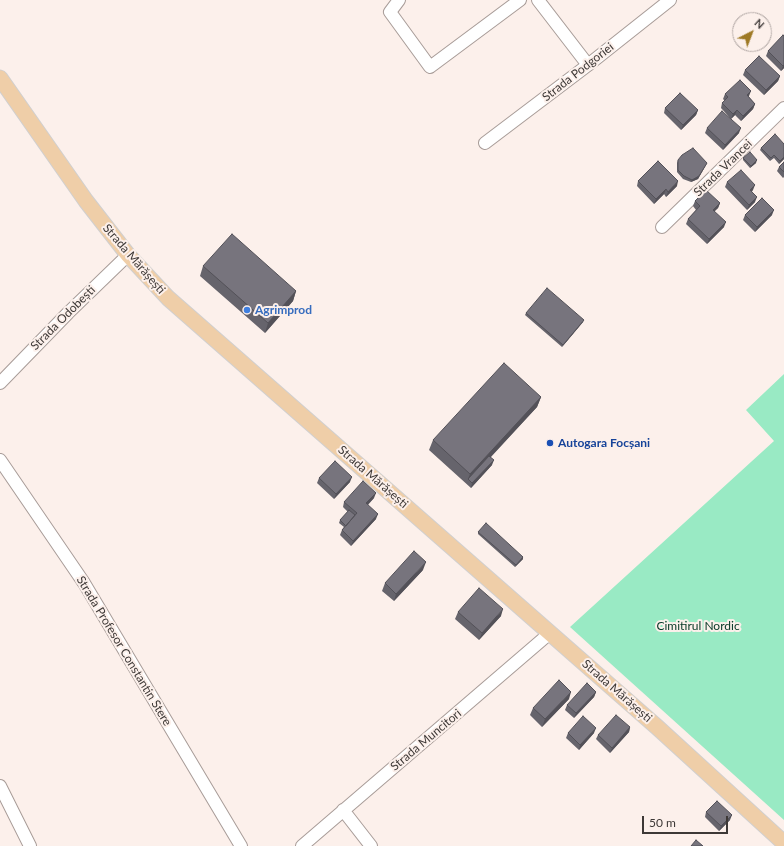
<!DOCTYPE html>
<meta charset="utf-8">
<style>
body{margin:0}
#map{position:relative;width:784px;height:846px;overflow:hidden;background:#fcf0eb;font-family:Lato,sans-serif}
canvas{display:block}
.north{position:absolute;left:732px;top:12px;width:40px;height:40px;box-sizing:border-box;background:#fcf0eb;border:1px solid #b0a6a3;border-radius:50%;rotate:42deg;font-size:11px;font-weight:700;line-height:16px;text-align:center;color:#3d3836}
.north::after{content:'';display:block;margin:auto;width:14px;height:18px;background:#9e7925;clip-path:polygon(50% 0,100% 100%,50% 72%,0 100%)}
.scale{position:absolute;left:642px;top:816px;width:86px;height:18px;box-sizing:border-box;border:2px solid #3d3836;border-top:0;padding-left:5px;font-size:12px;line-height:14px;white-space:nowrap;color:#3d3836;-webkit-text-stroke:3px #fcf0eb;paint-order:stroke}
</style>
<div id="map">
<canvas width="784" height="846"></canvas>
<div class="north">N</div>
<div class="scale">50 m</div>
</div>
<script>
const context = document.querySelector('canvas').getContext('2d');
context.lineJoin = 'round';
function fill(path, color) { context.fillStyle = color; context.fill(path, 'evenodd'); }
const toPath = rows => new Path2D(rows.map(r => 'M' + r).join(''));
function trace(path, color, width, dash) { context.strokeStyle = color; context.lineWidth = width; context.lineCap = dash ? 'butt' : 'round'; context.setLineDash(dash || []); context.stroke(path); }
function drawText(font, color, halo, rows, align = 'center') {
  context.font = font + ' Lato,sans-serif'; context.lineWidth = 4; context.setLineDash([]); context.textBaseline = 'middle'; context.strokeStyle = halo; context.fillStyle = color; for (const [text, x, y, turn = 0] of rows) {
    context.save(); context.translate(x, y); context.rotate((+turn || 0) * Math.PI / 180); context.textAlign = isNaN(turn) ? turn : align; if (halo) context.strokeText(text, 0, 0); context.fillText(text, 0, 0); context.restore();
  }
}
fill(toPath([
 [784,374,784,820,570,627,774,441,746,410]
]), '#99eac4');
const minor = toPath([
 [399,0,390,12,430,67,520,0],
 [538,0,588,65],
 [485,143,588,65,670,0],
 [662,227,784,108],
 [0,383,68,313,128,255],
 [0,460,84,583,241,846],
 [0,786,30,846],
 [343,810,371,846],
 [302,846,550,633]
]);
const major = toPath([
 [0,78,86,201,128,255,168,298,657,727,784,843]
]);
trace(minor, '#a89c98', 14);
trace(major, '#d0cfcf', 17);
trace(minor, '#fff', 12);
trace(major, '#efcea8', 15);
fill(toPath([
 [784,36,784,68,781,71,766,56,768,51],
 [745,70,780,76,778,81,764,95,743,75],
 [725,94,749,96,749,97,755,104,753,109,741,121,735,115,731,119,721,108,722,103,725,101,723,99],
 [665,108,698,110,696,115,681,130,664,113],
 [707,128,739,133,723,150,705,133],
 [761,148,784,159,779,164,774,158,770,161,760,150],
 [743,158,756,163,750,168,743,160],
 [678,160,707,163,698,179,691,182,683,179,677,172,677,163],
 [784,162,784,177,783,178,777,171,779,167],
 [638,181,677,186,666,197,664,194,654,204,637,186],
 [727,182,753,190,752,191,755,202,747,210,725,187],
 [695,201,720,203,718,208,714,211,724,227,707,244,686,224,688,219,696,210,693,206],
 [745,215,772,215,755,232,743,220],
 [203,266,296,291,293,301,265,333,200,276],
 [526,313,583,322,562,347,525,315],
 [541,397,537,407,491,457,492,465,471,488,429,450,433,440],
 [319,478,350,482,334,499,317,483],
 [374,498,368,505,376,519,351,546,340,535,342,530,344,527,339,523,340,520,348,512,343,507,344,502],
 [478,532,523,557,523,559,515,567,478,534],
 [423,570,394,601,382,591,385,583],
 [458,612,501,616,479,640,455,619],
 [596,692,594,697,574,718,565,710,567,705],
 [569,699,542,727,530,715,533,708],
 [630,727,629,732,610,753,596,739,598,735],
 [568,733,594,733,579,750,566,738],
 [706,812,730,820,719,831,705,817]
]), '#66646c');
fill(toPath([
 [784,65,784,68,781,71,783,66],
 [780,76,778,81,764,95,766,90],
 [751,91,749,96,745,100,747,95],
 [755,104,753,109,741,121,743,116],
 [698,110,696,115,681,130,683,125],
 [737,110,735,115,731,119,733,114],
 [741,128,739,133,723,150,725,145],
 [784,157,784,159,779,164,780,161],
 [757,160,756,163,750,168,751,166],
 [707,163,698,179,691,182,692,180],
 [678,181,677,186,666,197,668,192],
 [755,185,753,190,748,195,750,190],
 [666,189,664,194,654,204,656,199],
 [757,197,755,202,747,210,749,205],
 [720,203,718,208,711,215,713,210],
 [774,210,772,215,755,232,757,227],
 [726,222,724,227,707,244,709,239],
 [296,291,293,301,265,333,268,323],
 [584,320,583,322,562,347,563,345],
 [541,397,537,407,469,480,468,479,470,474],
 [494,460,492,465,471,488,472,483],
 [352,477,350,482,334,499,336,494],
 [376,493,374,498,364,508,366,503],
 [378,514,376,519,351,546,353,541],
 [523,557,523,559,515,567,516,565],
 [426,562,423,570,394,601,396,594],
 [503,609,501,616,479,640,482,633],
 [571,692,569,699,542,727,545,719],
 [596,692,594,697,574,718,576,713],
 [630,727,629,732,610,753,612,748],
 [596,728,594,733,579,750,580,745],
 [732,815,730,820,719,831,721,826]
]), '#535158');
const building = toPath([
 [783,35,784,36,784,65,783,66,768,51,783,35],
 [759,56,780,76,766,90,745,70,759,56],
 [740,80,751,91,747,95,755,104,743,116,737,110,733,114,722,103,728,97,725,94,740,80],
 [680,93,698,110,683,125,665,108,680,93],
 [722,111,741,128,725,145,707,128,722,111],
 [775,134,784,144,784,157,780,161,774,155,771,158,761,148,775,134],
 [693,148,707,163,699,176,692,180,684,176,678,170,678,160,682,155,693,148],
 [750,152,757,160,751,166,743,158,750,152],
 [658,161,678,181,668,192,666,189,656,199,638,181,658,161],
 [784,162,784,172,779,167,784,162],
 [741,170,755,185,750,190,757,197,749,205,727,182,741,170],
 [706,190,720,203,713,210,726,222,709,239,688,219,700,206,695,201,706,190],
 [762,198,774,210,757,227,745,215,762,198],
 [232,234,296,291,268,323,203,266,232,234],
 [547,288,584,320,563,345,526,313,547,288],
 [504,363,541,397,470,474,433,440,504,363],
 [489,456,494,460,472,483,468,479,489,456],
 [335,461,352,477,336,494,319,478,335,461],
 [363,481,376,493,366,503,378,514,353,541,342,530,357,513,344,502,363,481],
 [349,510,355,515,346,526,340,520,349,510],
 [486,523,523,557,516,565,478,532,486,523],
 [414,551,426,562,396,594,385,583,414,551],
 [479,588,503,609,482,633,458,612,479,588],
 [559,680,571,692,545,719,533,708,559,680],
 [587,683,596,692,576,713,567,705,587,683],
 [616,715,630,727,612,748,598,735,616,715],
 [583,716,596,728,580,745,568,733,583,716],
 [717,801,732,815,721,826,706,812,717,801],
 [696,840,703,846,691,846,696,840]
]);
fill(building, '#77747d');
trace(building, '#535158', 1);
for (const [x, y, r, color] of [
 [247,310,4,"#3f7fe0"],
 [550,443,4,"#1a4fb4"]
]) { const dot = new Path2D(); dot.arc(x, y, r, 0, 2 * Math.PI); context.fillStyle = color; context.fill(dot); trace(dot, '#fcf0eb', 1.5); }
drawText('12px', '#3d3836', '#fcf0eb', [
 ["Strada Podgoriei",578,72,-38],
 ["Strada Vrancei",723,168,-44],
 ["Strada Mărășești",134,259,49],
 ["Strada Odobești",63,318,-45],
 ["Strada Mărășești",373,477,41],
 ["Strada Profesor Constantin Stere",124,651,59],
 ["Strada Mărășești",617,691,41],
 ["Strada Muncitori",426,740,-40]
]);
drawText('bold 12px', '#366cbe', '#fcf0eb', [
 ["Agrimprod",255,310]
], 'left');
drawText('bold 12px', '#164399', '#fcf0eb', [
 ["Autogara Focșani",558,443]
], 'left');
drawText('12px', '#053725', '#fcf0eb', [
 ["Cimitirul Nordic",698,626]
]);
</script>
